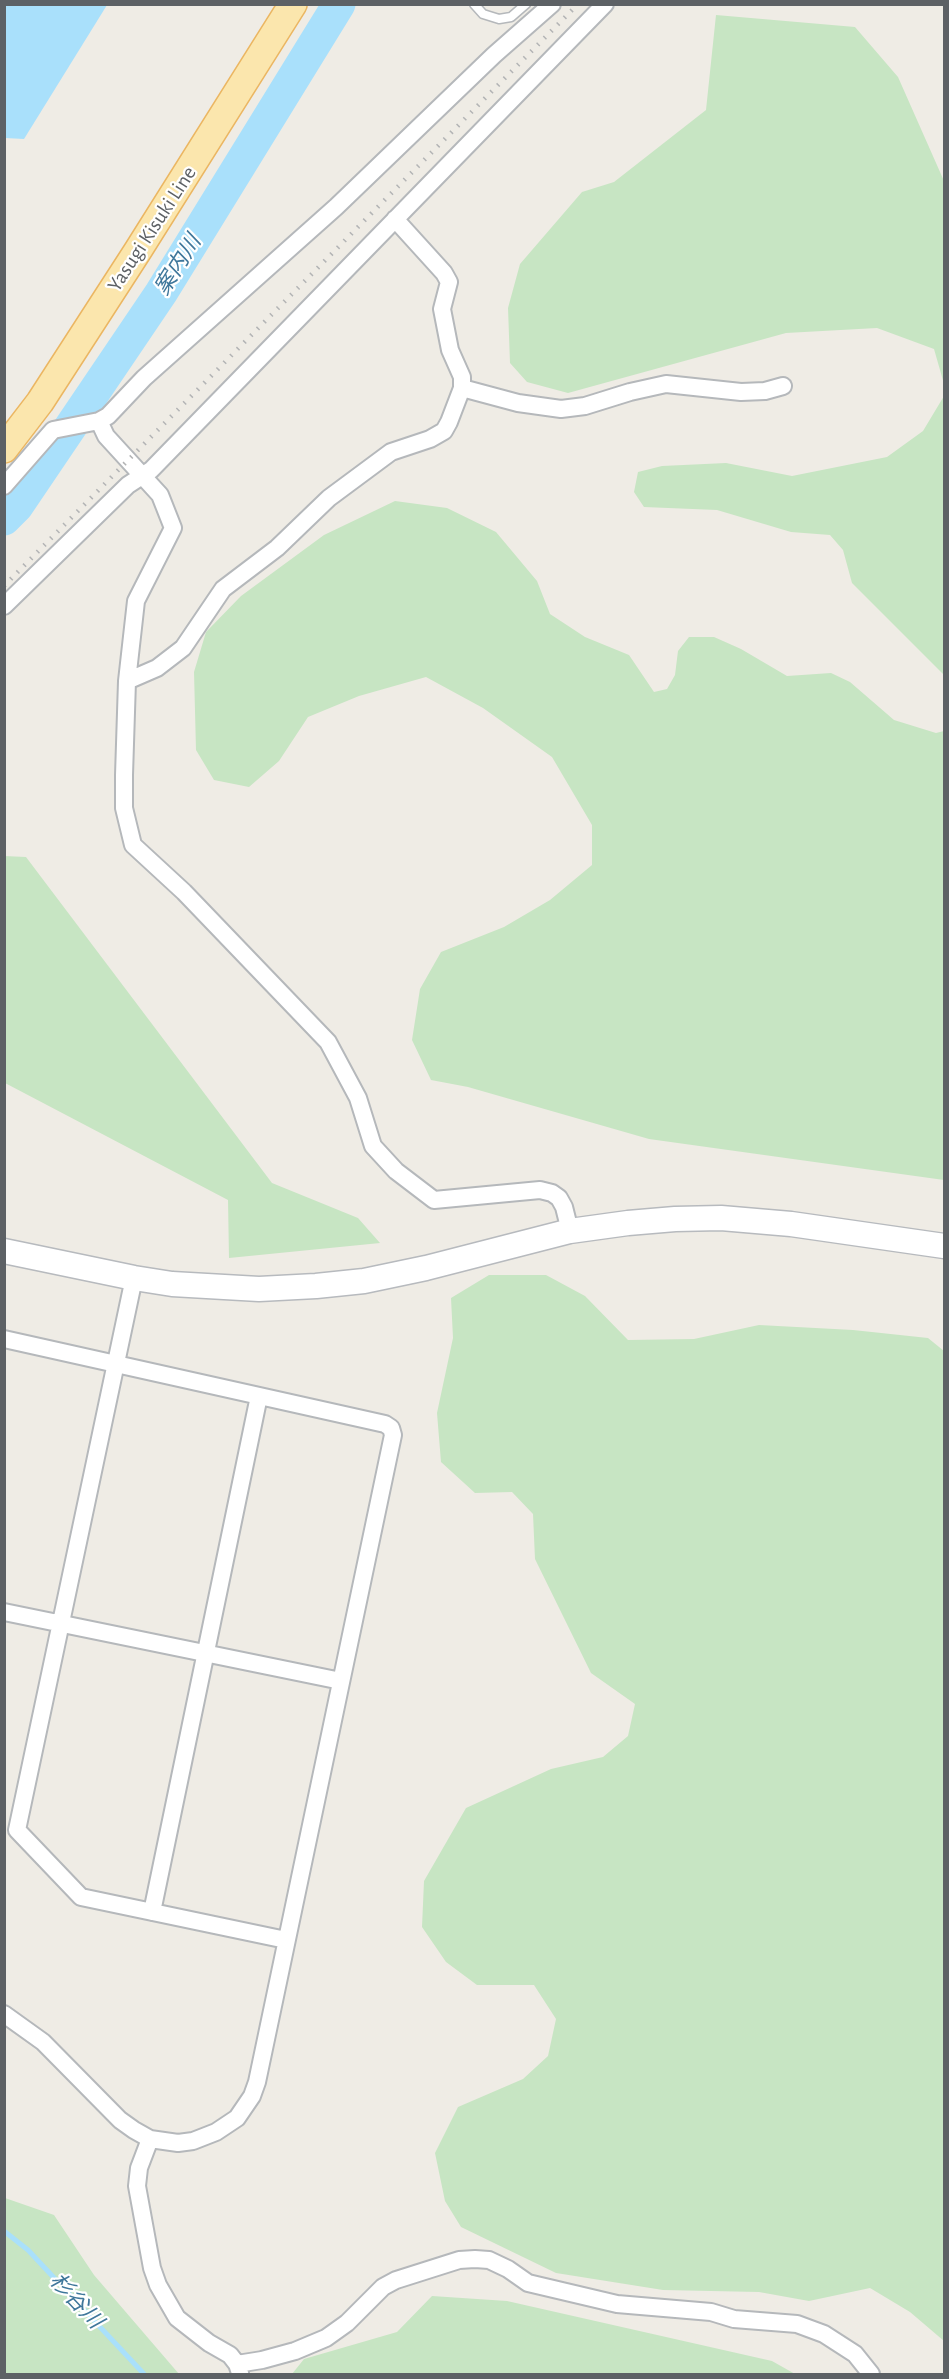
<!DOCTYPE html>
<meta charset="utf-8">
<style>
body{margin:0}
#map{position:relative;width:949px;height:2379px;overflow:hidden;background:#efece5;font-family:"Alegreya Sans",sans-serif}
canvas{display:block}
.frame{position:absolute;inset:0;border:6px solid #5d6165;pointer-events:none}
</style>
<div id="map">
<canvas width="949" height="2379"></canvas>
<div class="frame"></div>
</div>
<script>
const context = document.querySelector('canvas').getContext('2d');
context.lineJoin = 'round';
function fill(path, color) { context.fillStyle = color; context.fill(path, 'evenodd'); }
const toPath = rows => new Path2D(rows.map(r => 'M' + r).join(''));
function trace(path, color, width, dash) { context.strokeStyle = color; context.lineWidth = width; context.lineCap = dash ? 'butt' : 'round'; context.setLineDash(dash || []); context.stroke(path); }
function drawText(font, color, halo, rows, align = 'center') {
  context.font = font + ' "Alegreya Sans","Noto Sans JP",sans-serif'; context.lineWidth = 4.5; context.setLineDash([]); context.textBaseline = 'middle'; context.strokeStyle = halo; context.fillStyle = color; for (const [text, x, y, turn = 0] of rows) {
    context.save(); context.translate(x, y); context.rotate((+turn || 0) * Math.PI / 180); context.textAlign = isNaN(turn) ? turn : align; if (halo) context.strokeText(text, 0, 0); context.fillText(text, 0, 0); context.restore();
  }
}
fill(toPath([
 [716,15,855,27,898,77,944,181,944,384,934,349,877,328,786,333,568,393,527,382,510,363,508,308,520,264,582,192,614,182,706,110],
 [944,396,944,675,852,583,843,550,830,535,791,532,717,510,644,507,634,492,638,472,662,466,726,463,792,476,887,457,923,431],
 [395,501,447,508,496,532,537,581,550,614,585,637,629,655,654,692,667,689,675,675,678,651,689,637,714,637,741,649,787,676,831,673,850,682,894,720,936,733,944,731,944,1180,649,1139,468,1087,431,1080,412,1040,420,989,441,952,504,927,550,900,592,865,592,825,552,757,483,708,426,677,359,696,308,717,279,761,249,787,214,780,196,750,194,672,206,632,241,596,324,535],
 [4,856,26,857,272,1183,358,1218,380,1243,229,1258,228,1200,5,1083],
 [489,1275,546,1275,585,1296,628,1340,694,1339,759,1325,853,1330,928,1338,944,1351,944,2341,910,2312,870,2288,809,2301,759,2292,663,2290,556,2273,461,2227,445,2201,435,2153,458,2107,523,2079,548,2056,556,2019,534,1985,477,1985,446,1962,422,1927,424,1881,466,1808,551,1769,603,1757,628,1736,635,1704,591,1673,535,1559,533,1514,512,1492,475,1493,441,1462,437,1413,453,1338,451,1298],
 [5,2198,54,2215,94,2275,179,2374,5,2374],
 [432,2296,507,2301,772,2361,795,2374,292,2374,304,2359,397,2332]
]), '#c7e5c3');
fill(toPath([
 [4,5,107,5,24,139,5,138]
]), '#a9e0fb');
trace(toPath([
 [4,2231,28,2250,144,2374]
]), '#a9e0fb', 5);
trace(toPath([
 [4,519,17,506,161,293,339,4]
]), '#a9e0fb', 33);
const lane = toPath([
 [474,4,483,14,499,19,511,17,526,4]
]);
const street = toPath([
 [462,388,518,403,561,409,585,406,630,392,666,384,741,392,765,391,783,386],
 [99,421,106,436,160,495,173,528,136,601,127,681,124,775,124,808,133,845,184,892,328,1042,358,1098,373,1146,396,1171,434,1200,540,1190,552,1193,559,1198,564,1207,570,1231],
 [4,486,53,430,99,421,108,416,144,378,336,207,494,55,552,4],
 [4,606,128,485,151,470,605,4],
 [127,681,157,668,183,648,223,589,277,548,329,498,391,452,430,439,444,431,449,422,462,388,462,377,450,350,442,309,449,282,444,273,395,219],
 [134,1278,17,1830,81,1897,286,1940],
 [4,1339,385,1424,391,1428,393,1435,257,2082,252,2096,237,2118,216,2132,193,2141,178,2143,150,2139],
 [4,1612,341,1681],
 [152,1912,259,1396],
 [4,2014,43,2042,120,2120,134,2130,150,2139,139,2168,137,2186,152,2268,158,2285,177,2318,209,2343,230,2355,237,2364,240,2373],
 [237,2364,262,2360,295,2351,326,2338,347,2323,383,2287,396,2280,459,2260,475,2259,489,2260,508,2269,528,2283,617,2304,711,2312,734,2319,797,2324,824,2334,855,2354,871,2374]
]);
const secondary = toPath([
 [4,1251,134,1278,172,1284,259,1289,316,1286,364,1281,426,1268,570,1231,628,1223,675,1219,721,1218,791,1224,944,1246]
]);
const primary = toPath([
 [4,449,40,402,137,252,293,4]
]);
trace(lane, '#b5b8bb', 11);
trace(street, '#b5b8bb', 20);
trace(secondary, '#b7babe', 27);
trace(primary, '#ebb662', 30);
trace(lane, '#fff', 8);
trace(street, '#fff', 16);
trace(secondary, '#fff', 24);
trace(primary, '#fbe6ad', 27);
trace(toPath([
 [4,586,578,4]
]), '#b3b4b5', 4.5, [1.5, 8]);
drawText('21px', '#5d6165', '#fff', [
 ["Yasugi Kisuki Line",152,229,-57]
]);
drawText('italic 22px', '#3f779b', '#fff', [
 ["案内川",178,265,-58],
 ["杉谷川",76,2301,47]
]);
</script>
